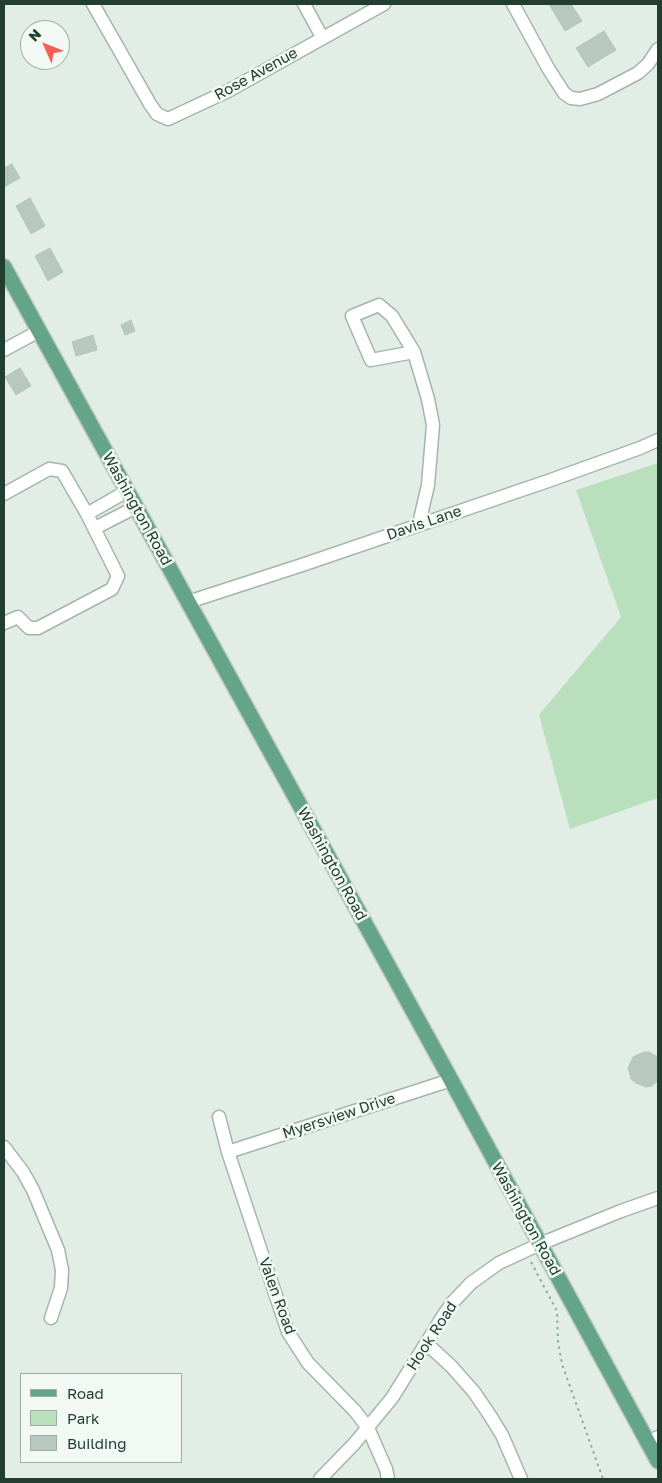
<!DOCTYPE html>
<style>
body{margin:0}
#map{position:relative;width:662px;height:1483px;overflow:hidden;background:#e2ede6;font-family:"Golos Text",sans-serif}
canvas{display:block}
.frame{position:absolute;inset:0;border:5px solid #213e31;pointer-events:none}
.legend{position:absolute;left:20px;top:1373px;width:162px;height:90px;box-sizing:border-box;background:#f2f9f4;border:1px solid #9eaea6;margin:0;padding:6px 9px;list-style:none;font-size:15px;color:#213e31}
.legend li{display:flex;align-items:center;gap:10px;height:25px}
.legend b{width:25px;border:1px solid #9eaea6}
.north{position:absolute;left:20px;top:20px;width:50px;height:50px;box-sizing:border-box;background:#f2f9f4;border:1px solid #9eaea6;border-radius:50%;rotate:314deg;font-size:14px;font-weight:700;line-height:20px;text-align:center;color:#213e31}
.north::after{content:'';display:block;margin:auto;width:18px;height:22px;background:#f85f54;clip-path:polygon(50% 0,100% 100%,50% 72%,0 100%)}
</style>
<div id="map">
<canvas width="662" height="1483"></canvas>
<div class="frame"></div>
<ul class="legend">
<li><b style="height:6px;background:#64a488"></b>Road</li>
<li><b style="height:14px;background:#b9dfbd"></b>Park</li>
<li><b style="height:14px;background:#b7c8be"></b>Building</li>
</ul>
<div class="north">N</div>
</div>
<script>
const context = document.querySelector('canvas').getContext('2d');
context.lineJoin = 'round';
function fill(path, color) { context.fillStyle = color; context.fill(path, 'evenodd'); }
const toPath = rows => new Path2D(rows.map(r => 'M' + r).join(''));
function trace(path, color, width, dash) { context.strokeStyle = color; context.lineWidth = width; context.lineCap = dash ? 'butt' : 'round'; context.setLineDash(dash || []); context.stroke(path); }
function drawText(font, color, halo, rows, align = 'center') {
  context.font = font + ' "Golos Text",sans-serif'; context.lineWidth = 5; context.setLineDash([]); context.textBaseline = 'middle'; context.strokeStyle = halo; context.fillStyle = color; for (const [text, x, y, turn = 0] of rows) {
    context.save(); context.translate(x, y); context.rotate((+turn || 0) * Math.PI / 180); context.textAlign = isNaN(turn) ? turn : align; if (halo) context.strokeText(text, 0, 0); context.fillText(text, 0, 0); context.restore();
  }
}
fill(toPath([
 [658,463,658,798,570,829,539,715,621,617,576,490]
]), '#b9dfbd');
const building = toPath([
 [549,4,571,4,582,21,565,31,549,4],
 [604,31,616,50,588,67,576,48,604,31],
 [12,164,20,178,4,187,4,168,12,164],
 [30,198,45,226,31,234,16,206,30,198],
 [50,248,63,272,48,281,35,256,50,248],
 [131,320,135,331,125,335,121,325,131,320],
 [93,335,97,350,76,356,72,342,93,335],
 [20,368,31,386,16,395,5,377,20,368],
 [644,1052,649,1052,658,1057,658,1081,652,1086,646,1087,636,1083,631,1079,628,1068,633,1057,644,1052]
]);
fill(building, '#b7c8be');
trace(building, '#b4c7bb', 1);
const minor = toPath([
 [93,4,150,104,157,114,168,119,228,91,384,4],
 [304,4,322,37],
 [513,4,548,68,564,93,571,98,580,99,598,94,638,73,648,64,658,49],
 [4,350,39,331],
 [414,352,371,360,352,316,379,305,392,316,414,352,428,399,433,425,428,485,419,524],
 [4,494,49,469,62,471,87,514,118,576,112,589,38,628,29,628,18,617,4,623],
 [87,514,127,491],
 [95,528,136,507],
 [188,602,302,565,551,480,640,448,658,440],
 [219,1117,228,1152,288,1332,308,1363,355,1411,368,1428,386,1469,388,1479],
 [4,1147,23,1172,33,1190,58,1250,62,1270,61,1288,51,1318],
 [228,1152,451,1080],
 [427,1344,451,1366,474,1392,489,1414,502,1435,521,1479],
 [648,1443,658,1437],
 [320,1479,354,1444,392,1398,445,1313,453,1302,471,1283,499,1263,540,1244,621,1211,658,1198]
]);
const major = toPath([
 [4,267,451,1080,658,1461]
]);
trace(minor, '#a4b5ac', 15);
trace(major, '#c1c9c5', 18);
trace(toPath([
 [531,1262,557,1311,558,1341,562,1364,603,1479]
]), '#80b299', 2, [2.5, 4]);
trace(minor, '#fff', 12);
trace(major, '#64a488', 15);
drawText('15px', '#213e31', '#f2f9f4', [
 ["Rose Avenue",256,74,-29],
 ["Washington Road",137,509,61],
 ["Davis Lane",424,523,-19],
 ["Washington Road",332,864,61],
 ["Myersview Drive",339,1116,-18],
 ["Washington Road",526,1219,61],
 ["Valen Road",277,1296,70],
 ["Hook Road",432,1336,-57]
]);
</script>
